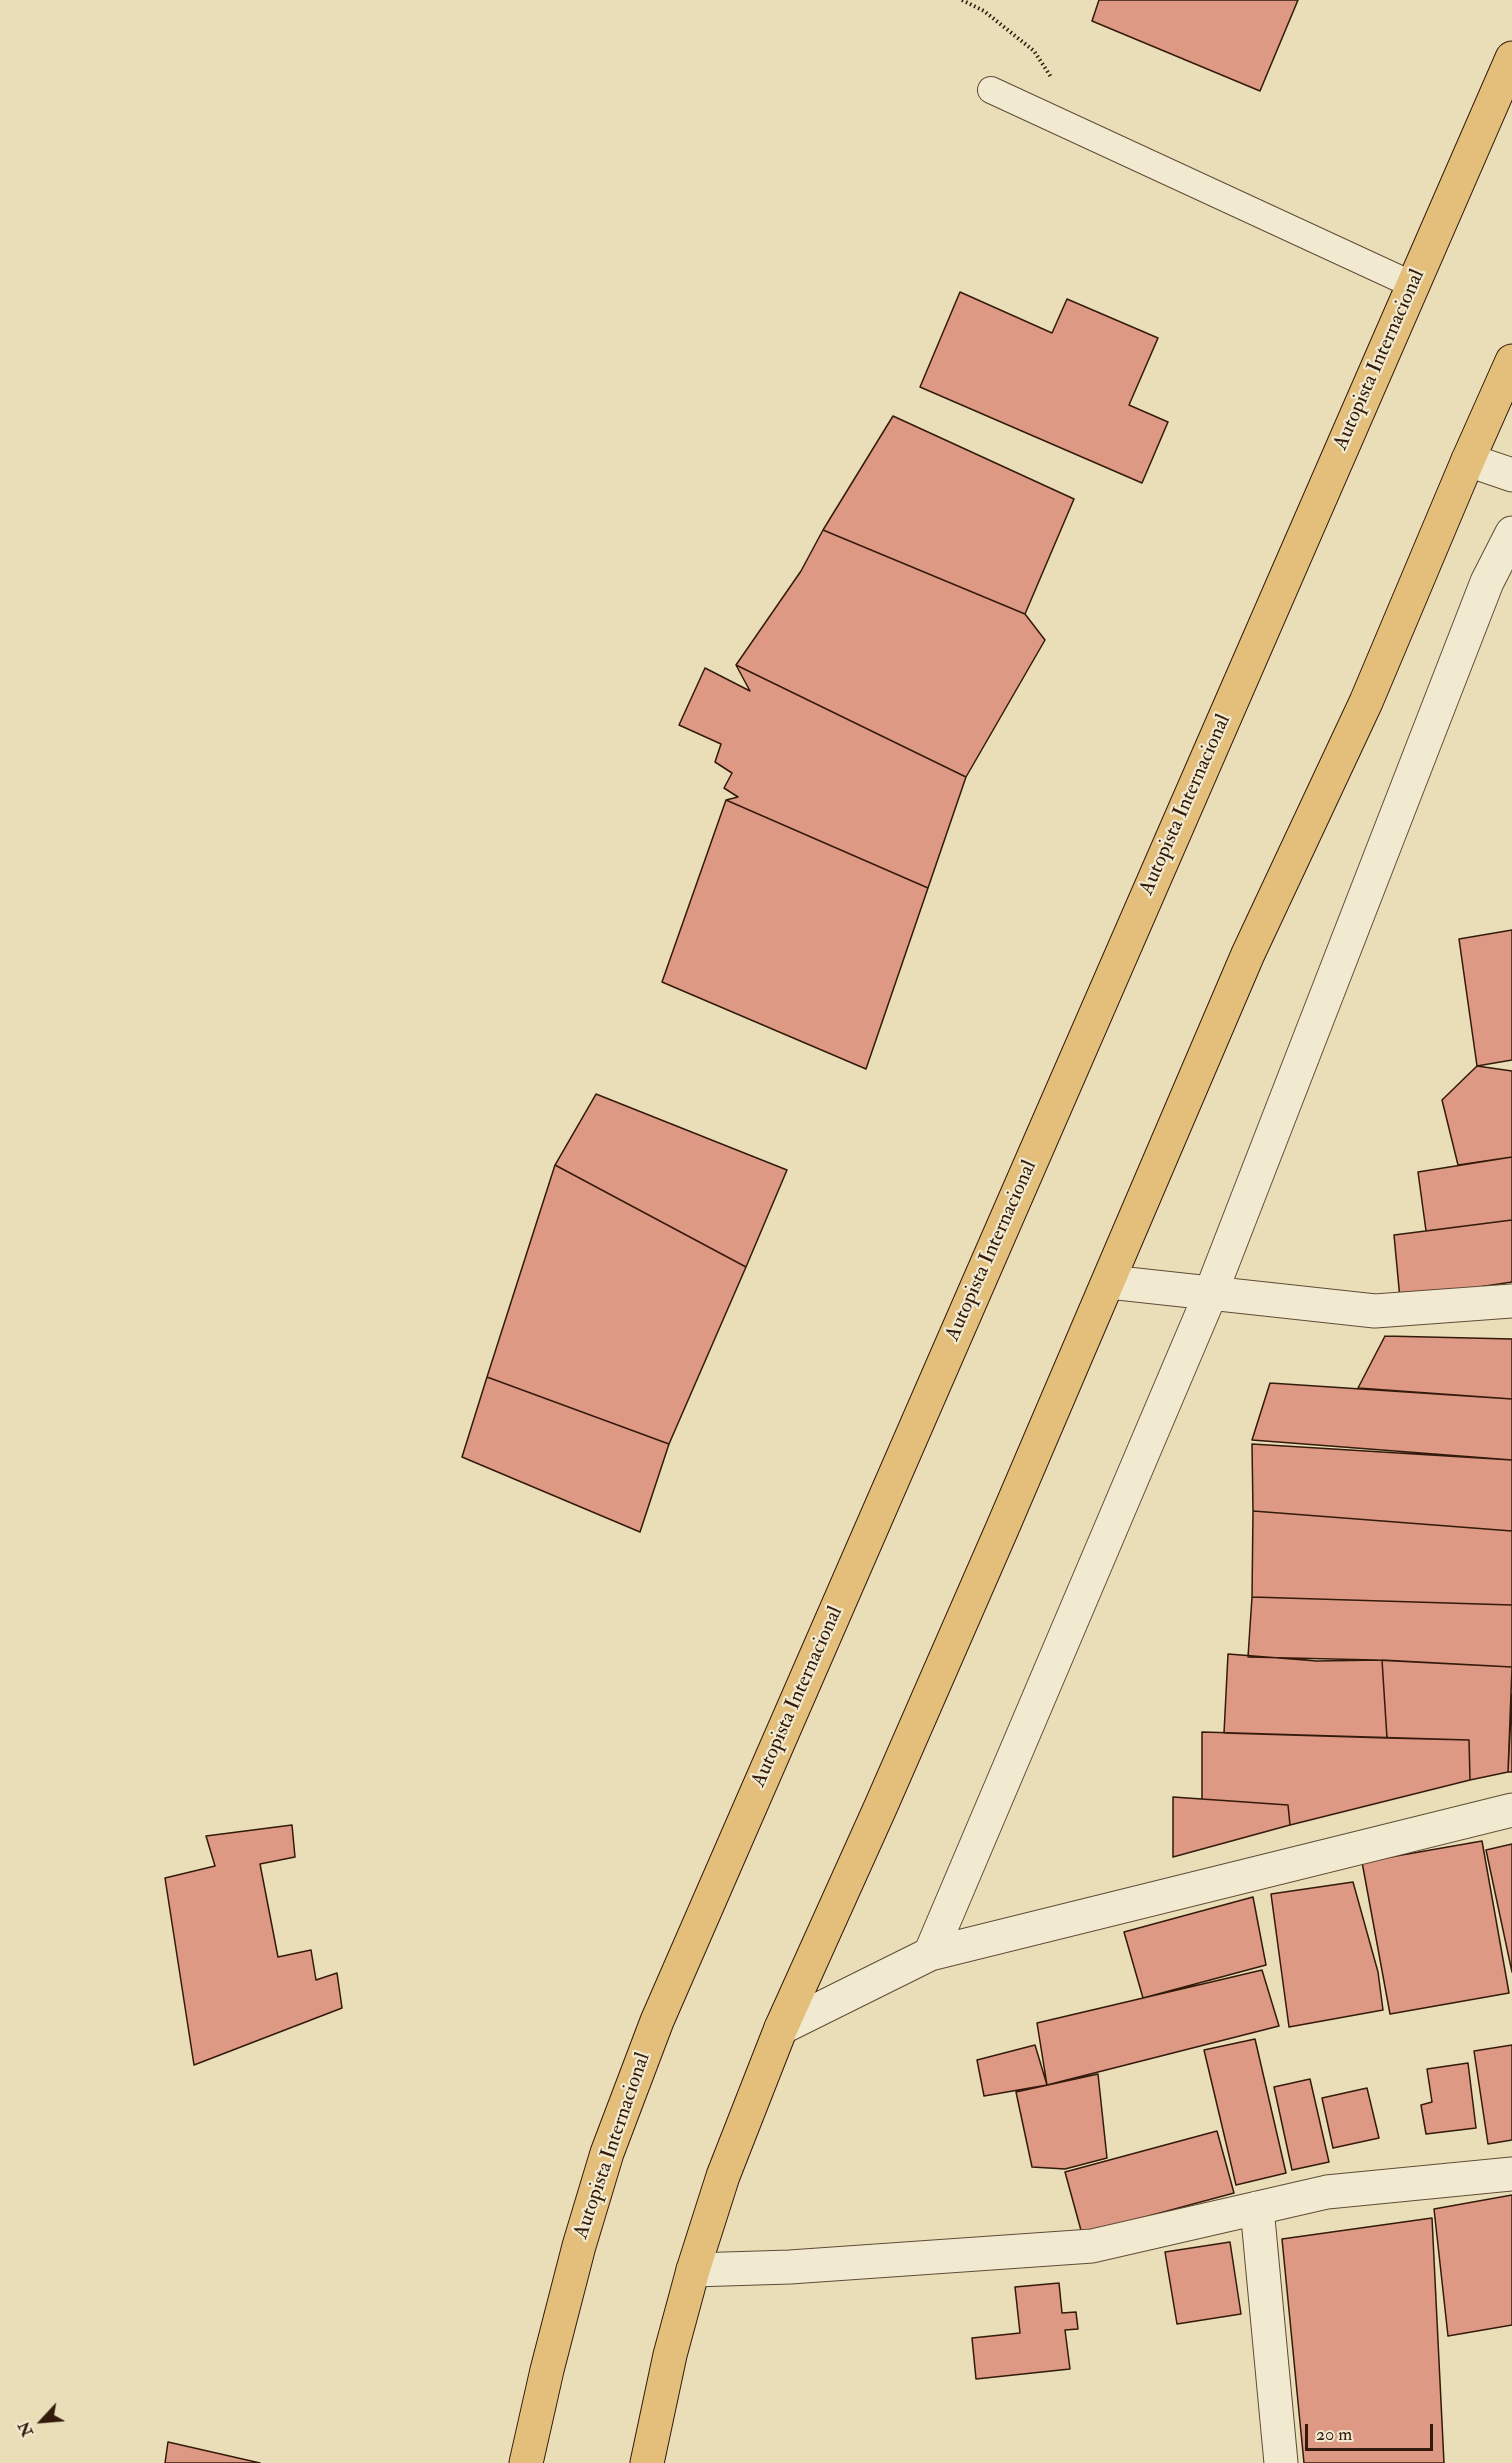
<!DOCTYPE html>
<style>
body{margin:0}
#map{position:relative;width:1512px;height:2463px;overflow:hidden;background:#e9deb8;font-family:"IM FELL Double Pica",serif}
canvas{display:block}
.north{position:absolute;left:12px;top:2391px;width:60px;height:60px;-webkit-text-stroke:4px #f1ead1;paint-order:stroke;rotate:244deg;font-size:16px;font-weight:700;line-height:24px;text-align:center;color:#331a0a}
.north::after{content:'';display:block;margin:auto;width:21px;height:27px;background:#331a0a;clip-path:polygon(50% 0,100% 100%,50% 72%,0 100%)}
.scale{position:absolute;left:1305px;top:2424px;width:128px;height:27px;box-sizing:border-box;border:3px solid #331a0a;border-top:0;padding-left:8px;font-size:18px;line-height:21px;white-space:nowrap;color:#331a0a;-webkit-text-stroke:4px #f1ead1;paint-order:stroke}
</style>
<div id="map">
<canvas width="1512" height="2463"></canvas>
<div class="north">N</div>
<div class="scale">20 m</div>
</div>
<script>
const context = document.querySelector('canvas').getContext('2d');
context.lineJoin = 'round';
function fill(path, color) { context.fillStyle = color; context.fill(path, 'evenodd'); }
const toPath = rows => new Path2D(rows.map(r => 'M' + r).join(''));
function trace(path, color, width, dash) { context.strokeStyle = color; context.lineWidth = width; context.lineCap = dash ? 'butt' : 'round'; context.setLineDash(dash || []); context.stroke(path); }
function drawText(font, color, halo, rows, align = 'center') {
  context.font = font + ' "IM FELL Double Pica",serif'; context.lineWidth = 4.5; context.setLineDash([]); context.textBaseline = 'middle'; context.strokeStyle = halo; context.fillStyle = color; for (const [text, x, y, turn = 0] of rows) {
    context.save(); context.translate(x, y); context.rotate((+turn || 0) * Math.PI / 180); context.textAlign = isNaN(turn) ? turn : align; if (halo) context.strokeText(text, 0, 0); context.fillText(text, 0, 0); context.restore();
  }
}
const building = toPath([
 [1099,0,1298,0,1260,91,1092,21,1099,0],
 [960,292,1052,333,1067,299,1158,338,1129,405,1168,422,1142,483,920,387,960,292],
 [893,416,1074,499,1025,614,823,530,893,416],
 [823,530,1025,614,1045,640,966,777,736,665,801,571,823,530],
 [736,665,966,777,928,888,726,800,738,797,724,788,732,773,715,762,721,744,679,725,705,668,750,691,736,665],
 [726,800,928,888,866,1069,662,982,726,800],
 [1512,930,1512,1060,1477,1066,1459,939,1512,930],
 [1477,1066,1512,1071,1512,1157,1458,1165,1442,1100,1477,1066],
 [596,1094,787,1170,746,1267,555,1165,596,1094],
 [1512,1157,1512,1220,1426,1231,1418,1172,1512,1157],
 [555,1165,746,1267,669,1444,487,1377,555,1165],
 [1512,1220,1512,1282,1400,1299,1394,1235,1512,1220],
 [1385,1336,1512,1339,1512,1399,1358,1388,1385,1336],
 [487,1377,669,1444,640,1532,462,1457,487,1377],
 [1270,1383,1512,1399,1512,1460,1252,1440,1270,1383],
 [1252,1444,1512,1460,1512,1531,1253,1511,1252,1444],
 [1253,1511,1512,1531,1512,1605,1252,1597,1253,1511],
 [1252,1597,1512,1605,1512,1667,1375,1660,1248,1657,1252,1597],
 [1228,1654,1317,1661,1382,1660,1387,1738,1224,1733,1228,1654],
 [1382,1660,1512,1667,1508,1772,1470,1780,1469,1740,1387,1738,1382,1660],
 [1512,1694,1512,1772,1508,1772,1512,1694],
 [1202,1732,1469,1740,1470,1780,1290,1825,1288,1805,1202,1799,1202,1732],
 [1173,1797,1288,1805,1290,1825,1173,1857,1173,1797],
 [292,1825,295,1857,260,1864,278,1957,311,1950,316,1980,337,1973,342,2008,194,2065,165,1878,215,1866,206,1836,292,1825],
 [1482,1841,1509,1993,1390,2014,1362,1862,1482,1841],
 [1512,1844,1512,1972,1486,1850,1512,1844],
 [1353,1882,1378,1972,1383,2010,1289,2027,1271,1894,1353,1882],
 [1253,1897,1266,1965,1143,1998,1124,1932,1253,1897],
 [1262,1970,1279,2026,1047,2085,1037,2023,1262,1970],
 [1255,2039,1286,2173,1236,2185,1204,2050,1255,2039],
 [1035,2045,1047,2085,984,2096,977,2060,1035,2045],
 [1512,2045,1512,2140,1488,2144,1474,2051,1512,2045],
 [1468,2063,1476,2128,1426,2134,1421,2105,1432,2102,1427,2069,1468,2063],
 [1098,2074,1107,2158,1065,2169,1032,2167,1016,2092,1098,2074],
 [1310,2079,1329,2162,1292,2170,1274,2087,1310,2079],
 [1367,2088,1379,2138,1333,2148,1322,2098,1367,2088],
 [1217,2131,1234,2193,1082,2234,1065,2172,1217,2131],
 [1512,2195,1512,2325,1448,2336,1434,2209,1512,2195],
 [1432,2218,1444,2463,1304,2463,1282,2239,1432,2218],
 [1230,2242,1241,2314,1177,2324,1165,2252,1230,2242],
 [1059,2283,1062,2313,1076,2312,1078,2329,1065,2330,1070,2369,976,2379,972,2338,1020,2333,1015,2287,1059,2283],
 [168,2442,260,2463,165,2463,168,2442]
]);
fill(building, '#dd9984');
trace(building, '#331a0a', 1.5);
const lane = toPath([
 [991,90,1413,285]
]);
const street = toPath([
 [1468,460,1512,475],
 [1109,1282,1375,1311,1512,1301],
 [930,1954,1512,1810],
 [781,2028,930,1954,1210,1295,1487,582,1512,533],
 [1257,2208,1281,2463],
 [693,2270,790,2267,1092,2246,1327,2192,1512,2174]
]);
const highway = toPath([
 [526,2463,547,2370,579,2246,607,2153,657,2021,1512,58],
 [647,2463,670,2355,693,2270,723,2176,781,2028,881,1806,1002,1529,1248,954,1366,702,1468,460,1512,361]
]);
trace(lane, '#604b36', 28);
trace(street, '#604b36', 35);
trace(highway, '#331a0a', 35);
trace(toPath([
 [962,0,984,11,1034,51,1051,77]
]), '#331a0a', 4, [1.5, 3]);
trace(lane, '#f1ead1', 26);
trace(street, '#f1ead1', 33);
trace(highway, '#e4bf7c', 33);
drawText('21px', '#331a0a', '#f1ead1', [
 ["Autopista Internacional",1380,360,-66],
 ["Autopista Internacional",1186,805,-66],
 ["Autopista Internacional",992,1251,-66],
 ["Autopista Internacional",798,1697,-66],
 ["Autopista Internacional",613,2146,-71]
]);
</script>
